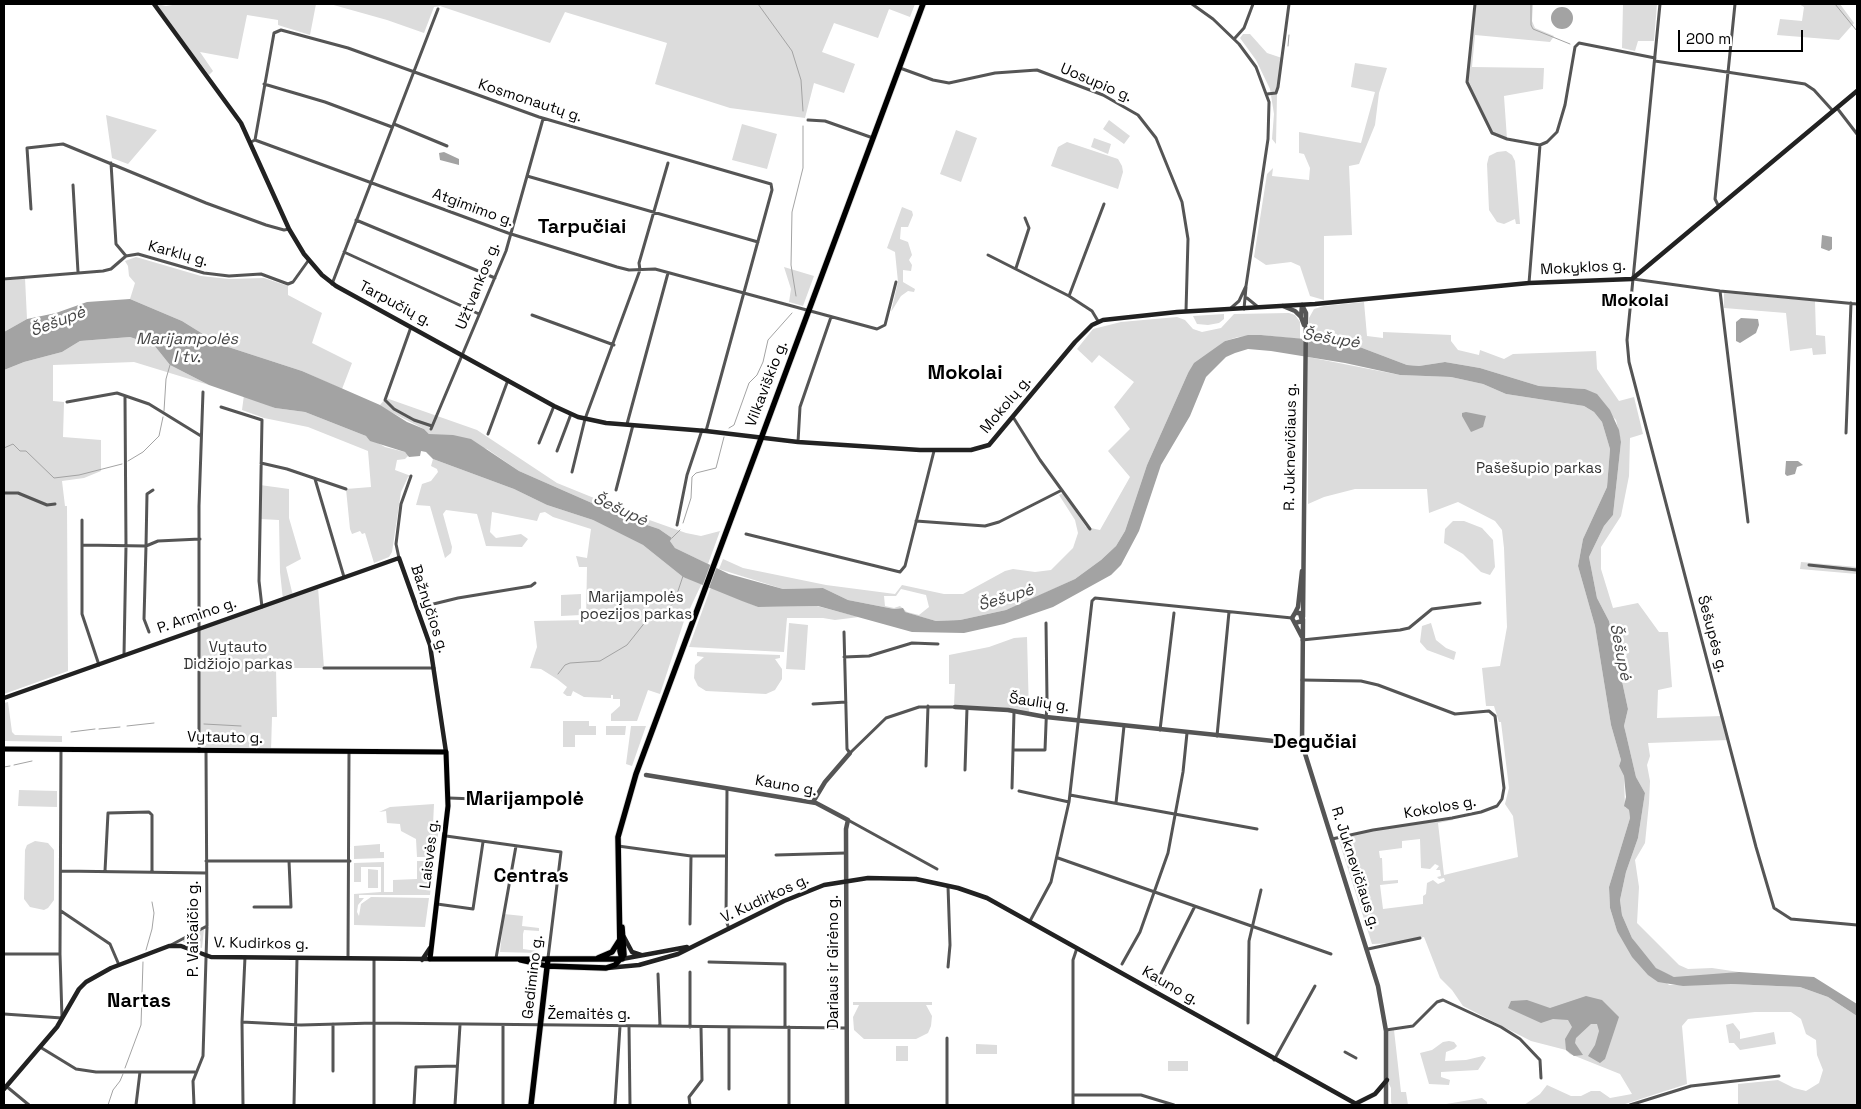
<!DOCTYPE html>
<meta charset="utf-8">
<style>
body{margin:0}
#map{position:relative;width:1861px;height:1109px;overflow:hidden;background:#fff;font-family:"Space Grotesk",sans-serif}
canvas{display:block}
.frame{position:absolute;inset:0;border:5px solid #000;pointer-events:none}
.scale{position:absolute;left:1678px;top:30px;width:125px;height:22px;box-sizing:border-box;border:2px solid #000;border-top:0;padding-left:6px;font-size:15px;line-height:18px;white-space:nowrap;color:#000;-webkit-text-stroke:4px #fff;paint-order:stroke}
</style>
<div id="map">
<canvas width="1861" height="1109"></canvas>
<div class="frame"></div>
<div class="scale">200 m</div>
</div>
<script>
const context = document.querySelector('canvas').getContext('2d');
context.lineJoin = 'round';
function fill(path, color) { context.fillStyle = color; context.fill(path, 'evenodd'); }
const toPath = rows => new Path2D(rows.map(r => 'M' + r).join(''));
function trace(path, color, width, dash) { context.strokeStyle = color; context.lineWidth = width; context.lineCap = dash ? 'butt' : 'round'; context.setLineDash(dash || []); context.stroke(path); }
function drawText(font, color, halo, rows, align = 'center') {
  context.font = font + ' "Space Grotesk",sans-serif'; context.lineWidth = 5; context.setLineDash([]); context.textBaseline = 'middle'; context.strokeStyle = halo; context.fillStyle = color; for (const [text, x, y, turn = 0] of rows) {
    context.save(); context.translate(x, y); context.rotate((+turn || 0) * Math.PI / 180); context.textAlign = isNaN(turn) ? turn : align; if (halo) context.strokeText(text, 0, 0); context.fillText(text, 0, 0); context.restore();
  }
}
fill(toPath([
 [156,4,166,6,179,4,316,4,310,35,278,25,278,20,247,15,238,59,200,52,213,71,209,75],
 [330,4,915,4,910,17,889,9,878,38,834,23,822,52,855,64,844,93,814,83,805,118,730,108,655,84,667,43,565,12,550,43,440,6,434,7,424,33,387,20],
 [1475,4,1533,4,1532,21,1535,28,1554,36,1550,42,1475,35,1472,67,1544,68,1543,89,1504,96,1507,139,1492,133,1467,82],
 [1623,4,1657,4,1654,41,1638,41,1635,51,1622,48],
 [1799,4,1840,4,1854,23,1839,40,1777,35,1780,19,1802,21,1804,7],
 [1243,34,1250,34,1267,53,1282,58,1277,94,1276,144,1272,139,1274,114,1270,89,1256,60,1240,38],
 [1355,63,1387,68,1379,93,1375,125,1359,164,1349,166,1352,235,1324,236,1324,300,1310,296,1300,266,1291,262,1266,265,1254,257,1267,174,1273,168,1272,176,1309,180,1310,168,1304,154,1299,153,1299,132,1361,143,1375,92,1351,87],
 [106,115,157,130,128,164,112,158],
 [1109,120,1130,136,1124,144,1103,129],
 [742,124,777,134,767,169,732,160],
 [956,130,977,138,961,182,940,174],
 [1094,138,1111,144,1108,154,1091,147],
 [1067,142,1118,159,1122,166,1123,172,1118,189,1051,166,1058,147],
 [1506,151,1512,155,1515,161,1520,224,1516,224,1515,219,1504,224,1497,222,1489,210,1487,164,1489,156,1497,152],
 [902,207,912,211,913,215,908,227,901,227,900,239,908,242,912,255,909,260,912,265,911,271,903,270,903,282,915,289,914,292,908,291,901,296,891,312,898,282,895,252,887,248],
 [136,257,201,276,229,279,264,278,288,286,288,295,322,313,312,343,352,363,342,389,302,371,219,344,182,321,130,299,135,283,129,276,128,266,125,261],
 [784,267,814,276,803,306,789,302,791,289],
 [25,278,27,319,4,332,4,281],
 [1724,293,1815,301,1816,335,1825,336,1826,354,1813,355,1812,348,1790,351,1786,313,1724,308],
 [1364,302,1367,336,1383,338,1383,332,1451,335,1451,341,1458,350,1479,355,1480,350,1504,359,1513,354,1596,351,1597,369,1619,401,1634,397,1643,434,1630,438,1629,476,1621,516,1601,547,1601,569,1613,608,1638,603,1659,632,1668,632,1672,687,1658,690,1657,718,1723,716,1729,740,1648,743,1650,756,1647,765,1650,781,1649,803,1645,843,1635,860,1639,887,1637,923,1679,965,1688,969,1712,968,1739,972,1697,977,1674,977,1664,973,1656,968,1641,952,1632,938,1622,915,1620,900,1626,872,1638,838,1645,793,1636,777,1626,734,1624,726,1628,709,1609,621,1597,598,1589,557,1604,526,1613,515,1621,442,1616,420,1585,389,1539,386,1480,368,1445,362,1419,366,1407,365,1357,346,1309,340,1309,318,1314,309,1324,306],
 [1289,313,1295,315,1300,322,1300,339,1261,335,1238,337,1225,341,1188,373,1147,465,1125,531,1116,546,1101,560,1075,579,1023,603,1006,610,960,620,936,621,904,612,902,608,894,609,848,600,823,588,783,589,719,569,723,559,743,568,826,585,895,594,902,585,944,594,963,594,1005,571,1013,569,1035,572,1051,570,1073,548,1078,533,1075,520,1059,495,1063,493,1086,527,1100,530,1130,477,1108,451,1130,429,1114,407,1134,382,1099,355,1092,363,1077,349,1093,329,1121,322,1177,317,1185,320,1193,329,1202,332,1221,328,1234,314],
 [901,589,926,595,929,607,919,615,907,612,900,606,894,608,885,606,884,596,896,596],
 [1224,314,1224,319,1219,323,1208,325,1197,324,1193,316],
 [130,337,154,345,170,365,209,385,134,362,53,365,53,401,64,402,63,437,101,440,101,471,84,478,62,481,65,506,67,506,68,671,4,694,4,370,24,362,62,352,80,341],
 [1308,357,1400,375,1451,377,1483,384,1506,394,1584,406,1594,412,1602,422,1610,449,1607,487,1583,539,1578,566,1595,626,1611,725,1621,760,1619,766,1624,776,1625,807,1629,810,1630,818,1609,887,1610,908,1617,931,1669,985,1731,984,1800,987,1828,997,1857,1016,1857,1105,1738,1105,1738,1084,1778,1080,1794,1088,1806,1091,1819,1083,1823,1070,1817,1055,1816,1040,1806,1034,1801,1019,1791,1012,1755,1012,1688,1019,1682,1026,1687,1084,1622,1105,1524,1105,1540,1094,1547,1085,1571,1096,1581,1096,1591,1091,1600,1091,1610,1098,1632,1094,1620,1074,1570,1054,1566,1050,1531,1041,1463,1006,1452,990,1440,978,1424,937,1396,943,1372,944,1339,841,1370,830,1452,818,1453,820,1438,823,1444,875,1518,857,1513,816,1505,804,1509,788,1501,722,1499,722,1494,706,1486,706,1482,668,1500,666,1507,627,1504,548,1502,530,1495,521,1458,502,1429,513,1427,489,1355,489,1324,497,1308,504],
 [1420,839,1421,868,1430,869,1435,864,1439,866,1436,870,1440,870,1441,876,1437,877,1439,879,1444,878,1445,881,1438,884,1433,880,1427,883,1426,894,1423,896,1423,904,1383,909,1380,885,1398,883,1398,880,1383,881,1382,858,1380,858,1379,851,1402,848,1402,841],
 [244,395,275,408,305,412,366,436,385,447,405,452,409,455,405,459,397,460,395,470,411,476,408,477,401,492,392,552,389,557,374,563,365,533,362,534,360,531,352,534,350,529,346,489,371,487,368,451,308,427,264,418,242,410],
 [386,398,477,430,557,483,641,517,686,533,701,536,720,531,708,564,675,548,670,541,672,538,659,529,626,518,519,471,487,449,429,434,424,429,383,408,380,405],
 [433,459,514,489,547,505,593,520,643,545,683,577,702,583,684,621,660,694,648,690,637,721,611,721,611,714,620,706,620,699,613,699,613,695,611,695,611,698,584,697,573,691,571,696,567,696,563,693,567,687,557,679,541,669,530,668,537,647,534,621,586,620,587,567,579,567,576,556,587,558,591,529,553,517,545,512,540,513,537,521,492,512,490,532,496,538,521,534,528,539,522,547,486,546,477,514,446,510,443,514,452,547,451,553,445,558,430,506,416,505,422,484,431,481,438,472,437,469,431,466],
 [260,485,289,489,289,518,301,559,286,567,293,596,318,587,324,668,276,668,277,717,272,717,271,751,199,751,198,629,283,600,280,572,279,520,260,519],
 [1453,521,1464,521,1482,528,1493,540,1495,567,1490,575,1481,572,1463,554,1444,543,1445,529],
 [1801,562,1857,567,1857,574,1800,569],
 [711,587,758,607,817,606,859,617,835,620,823,618,787,618,784,652,689,647],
 [581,594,581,615,561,616,561,595],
 [789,623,808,625,805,670,786,669],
 [1431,623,1436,640,1446,648,1456,652,1454,660,1427,650,1420,642,1422,626],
 [1027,637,1029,714,954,705,955,684,949,684,949,655,989,647,1014,638],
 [697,652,780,655,780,658,775,659,782,669,782,679,775,690,766,694,706,691,698,686,694,678,695,665,704,657,697,656],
 [8,702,12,732,15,735,62,736,62,742,4,741,4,703],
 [563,721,589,721,589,726,596,726,596,735,575,735,575,747,563,747],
 [606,726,626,726,625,735,606,735],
 [631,726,646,726,632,766,626,764],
 [19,790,57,791,57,807,18,806],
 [434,804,433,825,439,828,435,857,417,857,416,839,401,831,400,824,387,823,386,811,379,812,390,807],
 [35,841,48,843,54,850,54,900,48,908,44,910,30,907,24,899,25,850,27,845],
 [380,844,380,852,384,852,384,858,354,859,354,846],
 [417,861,434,861,430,895,359,895,359,898,364,898,358,905,357,912,359,916,361,904,371,897,429,898,425,927,354,925,354,894,381,892,381,867,361,867,361,882,354,882,354,863,384,862,384,892,393,892,393,880,417,879],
 [368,869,378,870,378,888,368,888],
 [504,914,523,916,522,926,539,928,539,931,524,930,523,934,523,949,537,951,537,953,500,952],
 [204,929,202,948,183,942,183,940],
 [853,1002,932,1002,932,1005,926,1005,932,1016,931,1026,928,1033,916,1039,864,1039,854,1030,853,1017,859,1005,853,1005],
 [1733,1023,1740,1032,1740,1039,1774,1032,1776,1044,1740,1050,1734,1043,1729,1043,1726,1025],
 [1394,1030,1401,1092,1406,1092,1408,1105,1392,1105,1391,1102,1391,1088,1387,1080,1386,1031],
 [1449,1041,1454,1042,1457,1046,1454,1049,1446,1052,1445,1061,1466,1060,1483,1056,1486,1058,1478,1070,1441,1072,1441,1077,1450,1080,1449,1085,1429,1084,1420,1053,1432,1050,1443,1042],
 [976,1044,997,1045,997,1054,976,1054],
 [896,1046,908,1046,908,1061,896,1061],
 [1168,1061,1188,1061,1188,1071,1168,1071],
 [1482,1098,1487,1102,1487,1105,1440,1105]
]), '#dcdcdc');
fill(toPath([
 '1551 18a11 11 0 1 1 22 0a11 11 0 1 1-22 0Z',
 [444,152,459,159,459,165,440,160,439,153],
 [1822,235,1832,237,1832,249,1829,251,1821,248],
 [130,299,182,321,219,344,302,371,380,405,407,422,424,429,429,434,453,435,471,439,519,471,626,518,659,529,672,538,670,541,675,548,729,574,783,589,823,588,848,600,894,609,903,608,905,612,936,621,960,620,1006,610,1075,579,1101,560,1116,546,1125,531,1147,465,1188,373,1194,363,1225,341,1248,335,1261,335,1338,342,1357,346,1407,365,1419,366,1445,362,1480,368,1539,386,1585,389,1597,394,1610,410,1619,430,1621,442,1613,515,1604,526,1589,557,1597,598,1609,621,1628,709,1624,726,1626,734,1636,777,1645,793,1638,838,1626,872,1620,900,1622,915,1632,938,1656,968,1674,977,1739,972,1814,977,1857,1004,1857,1016,1828,997,1800,987,1731,984,1683,986,1658,982,1648,975,1632,957,1617,931,1610,908,1609,887,1630,818,1629,810,1624,806,1626,797,1624,776,1619,766,1621,760,1611,725,1595,626,1578,566,1583,539,1607,487,1610,449,1602,422,1594,412,1584,406,1506,394,1483,384,1451,377,1400,375,1345,363,1271,351,1248,349,1235,353,1226,357,1206,377,1190,416,1161,465,1139,531,1121,565,1111,575,1053,607,1004,624,964,633,912,632,818,606,758,607,742,601,683,577,643,545,593,520,547,505,514,489,433,459,426,452,421,451,420,456,409,457,405,452,370,441,366,436,305,412,275,408,209,385,170,365,154,345,130,337,80,341,62,352,24,362,4,370,4,332,27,319,56,313,87,302],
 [1741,318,1758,319,1759,325,1756,333,1740,343,1736,341,1736,322],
 [1466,412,1486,416,1483,427,1471,432,1462,416,1462,413],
 [1786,461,1798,461,1803,465,1797,467,1795,474,1787,476,1785,474],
 [1586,996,1602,1000,1619,1017,1605,1059,1600,1063,1588,1056,1595,1045,1599,1031,1597,1024,1591,1024,1576,1038,1575,1043,1583,1055,1574,1056,1566,1050,1565,1039,1572,1027,1568,1020,1553,1019,1541,1023,1508,1008,1511,1001,1527,1000,1550,1008]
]), '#a3a3a3');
trace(toPath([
 [758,4,792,51,801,80,803,111],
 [1531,4,1531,25,1533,29,1570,44],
 [1835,4,1857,31],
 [1288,46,1289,35],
 [796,296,791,265,792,212,803,168,803,126],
 [164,411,166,379,170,365],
 [729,428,734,425,749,383,757,375,763,362,768,340,792,313],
 [4,448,13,444,20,451,26,451,54,478,79,475,122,464],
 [128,461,143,452,159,436,163,417],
 [683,523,691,498,692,477,696,473,716,468,724,437],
 [672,538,680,530],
 [558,674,565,665,570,663,600,661,627,645,650,616,662,612,674,603,683,576],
 [204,724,241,726],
 [127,726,154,723],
 [99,729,120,727],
 [71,732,95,729],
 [14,765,32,761],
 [4,767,10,766],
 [146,950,152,929,154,913,152,902],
 [125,1068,141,1025,143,962],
 [108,1105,113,1090,120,1081,123,1074]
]), '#a3a3a3', 1);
const primary = toPath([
 [4,749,446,752,448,806,430,959,548,959],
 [520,960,547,966]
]);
const trunk = toPath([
 [598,958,612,952,619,941],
 [622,959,620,951,618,837,636,774,923,4],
 [547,966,606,968,615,965,624,955,622,927],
 [531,1105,548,959,622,959]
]);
trace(primary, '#dbdbdb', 6);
trace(trunk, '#dbdbdb', 7);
trace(toPath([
 [1192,4,1213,19,1239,44,1256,67,1269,102,1268,139,1246,286,1239,301,1231,308],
 [1475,4,1467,82,1492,133,1507,139,1540,145,1547,142,1557,132,1565,105,1575,47,1579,43,1655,58],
 [1660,4,1627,340,1629,362,1756,847,1774,908,1791,919,1857,925],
 [1235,38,1244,28,1253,4],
 [1655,61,1805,84,1814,90,1833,111],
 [900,68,933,80,949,83,995,73,1037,70,1103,95,1138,115,1156,138,1182,202,1188,239,1186,311],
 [264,84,325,102,392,127],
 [1267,94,1276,93,1278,87,1289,4],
 [1837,108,1857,134],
 [808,120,825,121,873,138],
 [394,124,447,146],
 [255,140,274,33,281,30,348,48,539,117,771,184,772,190,706,431],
 [251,142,255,140,508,233,617,267,629,270,655,269,877,329,885,325,896,282],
 [111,163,116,244,126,256],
 [527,176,758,242],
 [73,185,78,272],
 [1719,207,1715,199,1735,4],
 [31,209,27,148,63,144,206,203,266,225,284,230,289,229],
 [356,220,495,278],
 [344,252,479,314],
 [988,255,1069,296,1092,311,1098,321],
 [1016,268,1029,228,1025,218],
 [4,279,103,271,111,269,126,256,138,254,204,273,229,276,261,274,288,284,293,282,308,261],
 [1633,279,1720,291,1857,304],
 [1529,283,1540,145],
 [332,284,438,9],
 [1720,291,1748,522],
 [1069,296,1104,204],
 [1247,298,1258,307],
 [1244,309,1246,287],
 [532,315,614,345],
 [411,327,385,400,394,409,414,420,432,426],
 [67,402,117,393,149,404,201,436],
 [221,407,262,420,259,581,262,607],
 [1013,417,1040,460,1090,529],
 [627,424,668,273],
 [431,429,506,251,543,119],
 [1846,433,1851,303],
 [488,434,508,380],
 [798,442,800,407,831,317],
 [539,443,554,406],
 [557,451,571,414],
 [261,463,287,469,346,489],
 [572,472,585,419,640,270,639,263,668,163],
 [315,479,344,577],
 [616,490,633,425],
 [4,493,18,493,47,505,55,504],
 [82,520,82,614,99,665],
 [916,521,985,526,999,522,1062,490],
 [677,525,687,475,702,430],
 [746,534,900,572,905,566,934,451],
 [82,545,146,546,158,541,200,539],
 [399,558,396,544,401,504,411,476],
 [1809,565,1857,570],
 [1092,601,1095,598,1292,618],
 [417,608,458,598,531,586,535,583],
 [149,632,144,619,146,546,147,494,153,490],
 [844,632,847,749,850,753,886,718,919,707,955,707],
 [1302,640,1400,630,1409,628,1432,609,1480,603],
 [124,655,126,546,125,397],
 [844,657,869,656,912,643,938,644],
 [324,668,434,668],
 [1302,680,1361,681,1378,685,1455,714,1489,711,1495,716,1504,788,1502,799,1497,806,1481,812,1452,818,1373,830,1332,839],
 [813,704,846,702],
 [1160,730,1174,613],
 [1217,736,1229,612],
 [1013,750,1045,750,1047,699,1046,623],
 [199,751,199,506,203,392],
 [926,766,928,706],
 [965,770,967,708],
 [1012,788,1014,712],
 [727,789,726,920,729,929],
 [1019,791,1069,802],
 [1070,795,1257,829],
 [449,798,554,802],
 [1116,803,1124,726],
 [848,820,937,869],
 [446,836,561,852,548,958],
 [618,846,691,856,726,856],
 [776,855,846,853],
 [1058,858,1331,954],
 [206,861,350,861],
 [61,871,206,873],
 [105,871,108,813,149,812,152,815,152,872],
 [437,904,473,909,483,842],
 [254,907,291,907,289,861],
 [61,911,110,944,119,965],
 [1030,921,1051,882,1069,802,1092,601],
 [690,924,691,856],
 [171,945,207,926],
 [1368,949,1420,938],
 [4,954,60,954],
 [348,958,349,752],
 [496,958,516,846],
 [709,962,785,964,785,1027],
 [1122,964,1140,932,1168,853,1183,772,1187,733],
 [948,967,950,945,948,886],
 [658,974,660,1026],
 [1156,984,1195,906],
 [4,1014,62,1018,60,954,61,750],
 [242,1022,301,1025,374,1023,846,1028],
 [1248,1023,1249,941,1261,890],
 [333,1024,333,1071],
 [629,1026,630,1105],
 [690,1027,690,972],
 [729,1027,729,1089],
 [789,1027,789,1105],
 [1386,1030,1413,1026,1437,1002,1443,1000,1501,1027,1520,1039,1540,1060,1541,1078],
 [947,1038,947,1105],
 [40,1047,76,1069,96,1072,195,1072],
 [1345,1052,1356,1058],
 [1274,1060,1315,986],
 [6,1086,29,1105],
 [1073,1095,1141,1095,1174,1105],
 [136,1105,140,1072],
 [194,1105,193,1081,203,1056,207,926,206,751],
 [243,1105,242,1022,245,957],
 [294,1105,297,958],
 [374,1105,374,960],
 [414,1105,416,1067,457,1066],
 [455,1105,460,1025],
 [503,1105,503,1025],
 [615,1105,620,1026],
 [690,1105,689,1097,702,1080,701,1027],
 [1073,1105,1073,960,1077,948],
 [1630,1105,1691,1086,1779,1076]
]), '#555', 3);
trace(toPath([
 [1302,305,1306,313,1303,617],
 [1302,305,1301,317,1304,325],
 [1283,306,1295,311,1301,317],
 [1295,613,1298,607,1302,571],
 [1303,619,1302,744,1378,986,1386,1031,1386,1105],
 [1295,623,1302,621,1300,613,1295,613,1292,618,1302,637],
 [955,707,1008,710,1046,717,1302,744],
 [646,775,816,803,848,820,846,829,847,1105],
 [813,802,825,782,850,753]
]), '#555', 4.5);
trace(toPath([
 [154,4,241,123,289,229,304,254,322,275,336,286,554,406,578,417,606,423,706,431,798,442,920,450,971,450,989,445,1075,342,1092,325,1103,320,1177,312,1315,304,1529,283,1632,279,1857,91],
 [4,698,399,558,430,645,446,752],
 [624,937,632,952,641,955],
 [622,959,687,947],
 [422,960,430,948],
 [607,968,639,965,678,954,784,901,824,885,868,878,916,879,958,888,987,898,1358,1105],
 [4,1089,57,1027,79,989,86,982,111,968,169,946,181,946,211,957,430,959],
 [1355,1104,1375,1094,1387,1080]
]), '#222', 4.5);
trace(primary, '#000', 5);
trace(trunk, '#000', 5.5);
drawText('15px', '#000', '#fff', [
 ["Uosupio g.",1096,83,23],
 ["Kosmonautų g.",530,101,18],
 ["Atgimimo g.",473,208,20],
 ["Karklų g.",178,254,15],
 ["Mokyklos g.",1583,268,-3],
 ["Užtvankos g.",478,286,-68],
 ["Tarpučių g.",395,304,28],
 ["Vilkaviškio g.",767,384,-69],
 ["Mokolų g.",1006,405,-50],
 ["R. Juknevičiaus g.",1291,447,-89],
 ["Bažnyčios g.",429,609,72],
 ["P. Armino g.",197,616,-19],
 ["Šešupės g.",1712,634,75],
 ["Šaulių g.",1039,703,8],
 ["Vytauto g.",225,738,1],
 ["Kauno g.",786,786,10],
 ["Kokolos g.",1440,808,-10],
 ["Laisvės g.",430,854,-83],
 ["R. Juknevičiaus g.",1355,868,72],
 ["V. Kudirkos g.",765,899,-25],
 ["P. Vaičaičio g.",194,929,-90],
 ["V. Kudirkos g.",261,944,1],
 ["Dariaus ir Girėno g.",834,962,-90],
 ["Gedimino g.",533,977,-83],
 ["Kauno g.",1170,986,30],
 ["Žemaitės g.",589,1015]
]);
drawText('15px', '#333', '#fff', [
 ["Pašešupio parkas",1539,469],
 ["Marijampolės",636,598],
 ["poezijos parkas",636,615],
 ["Vytauto",238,648],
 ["Didžiojo parkas",238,665]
]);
drawText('italic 16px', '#444', '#fff', [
 ["Šešupė",58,322,-21],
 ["Šešupė",1331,339,9],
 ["Marijampolės",187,340],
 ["I tv.",187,358],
 ["Šešupė",620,510,25],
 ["Šešupė",1006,598,-17],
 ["Šešupė",1620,652,79]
]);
drawText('bold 18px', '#000', '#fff', [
 ["Mokolai",1635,301]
]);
drawText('bold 20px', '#000', '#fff', [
 ["Tarpučiai",582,228],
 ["Mokolai",965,374],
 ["Degučiai",1315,743],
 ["Marijampolė",525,800],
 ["Centras",531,877],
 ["Nartas",139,1002]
]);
</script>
